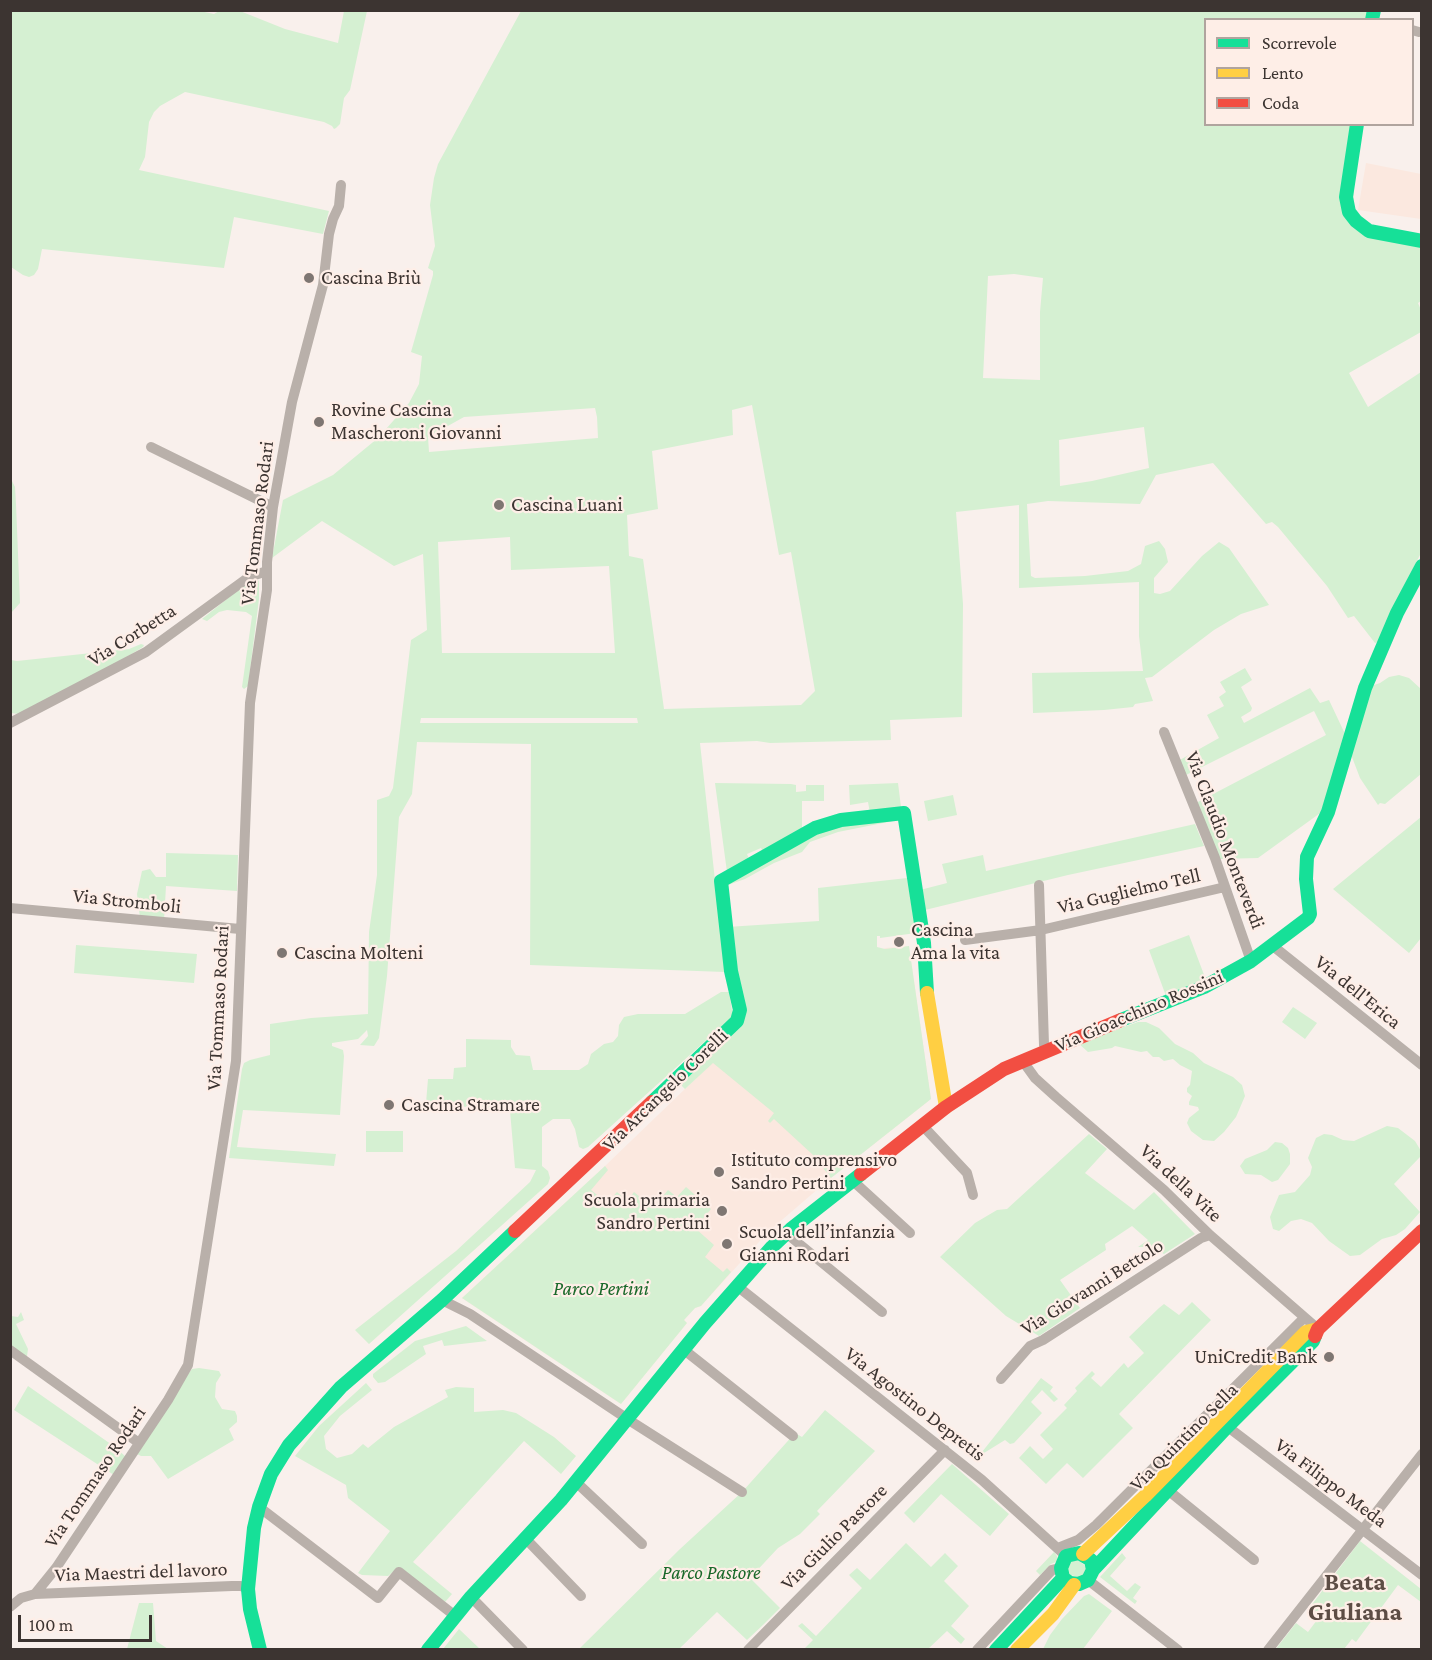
<!DOCTYPE html>
<meta charset="utf-8">
<style>
body{margin:0}
#map{position:relative;width:1432px;height:1660px;overflow:hidden;background:#f9f0ec;font-family:"Crimson Pro",serif}
canvas{display:block}
.frame{position:absolute;inset:0;border:12px solid #3c3431;pointer-events:none}
.legend{position:absolute;left:1204px;top:18px;width:210px;height:108px;box-sizing:border-box;background:#feeee7;border:2px solid #b0a49e;margin:0;padding:8px 10px;list-style:none;font-size:18px;color:#3c3431}
.legend li{display:flex;align-items:center;gap:12px;height:30px}
.legend b{width:30px;border:2px solid #b0a49e}
.scale{position:absolute;left:18px;top:1615px;width:134px;height:27px;box-sizing:border-box;border:3px solid #3c3431;border-top:0;padding-left:8px;font-size:18px;line-height:21px;white-space:nowrap;color:#3c3431;-webkit-text-stroke:4px #feeee7;paint-order:stroke}
</style>
<div id="map">
<canvas width="1432" height="1660"></canvas>
<div class="frame"></div>
<ul class="legend">
<li><b style="height:8px;background:#16e098"></b>Scorrevole</li>
<li><b style="height:8px;background:#ffcf43"></b>Lento</li>
<li><b style="height:8px;background:#f24e42"></b>Coda</li>
</ul>
<div class="scale">100 m</div>
</div>
<script>
const context = document.querySelector('canvas').getContext('2d');
context.lineJoin = 'round';
function fill(path, color) { context.fillStyle = color; context.fill(path, 'evenodd'); }
const toPath = rows => new Path2D(rows.map(r => 'M' + r).join(''));
function trace(path, color, width, dash) { context.strokeStyle = color; context.lineWidth = width; context.lineCap = dash ? 'butt' : 'round'; context.setLineDash(dash || []); context.stroke(path); }
function drawText(font, color, halo, rows, align = 'center') {
  context.font = font + ' "Crimson Pro",serif'; context.lineWidth = 4.5; context.setLineDash([]); context.textBaseline = 'middle'; context.strokeStyle = halo; context.fillStyle = color; for (const [text, x, y, turn = 0] of rows) {
    context.save(); context.translate(x, y); context.rotate((+turn || 0) * Math.PI / 180); context.textAlign = isNaN(turn) ? turn : align; if (halo) context.strokeText(text, 0, 0); context.fillText(text, 0, 0); context.restore();
  }
}
fill(toPath([
 [1366,163,1421,174,1421,219,1358,210],
 [909,946,931,1099,826,1182,768,1232,701,1306,695,1308,684,1320,687,1323,621,1404,462,1298,605,1166,713,1062,885,948]
]), '#fbe8df');
fill(toPath([
 [200,11,214,14,219,11,240,11,285,29,338,43,344,11,367,11,350,90,344,98,340,124,336,128,334,129,332,126,324,122,185,92,160,106,154,112,149,122,145,157,139,170,329,211,323,234,234,217,224,268,42,249,38,269,34,275,29,277,23,275,11,267,11,11],
 [521,11,1368,11,1366,19,1206,20,1206,124,1352,125,1354,223,1421,243,1421,301,1418,303,1421,310,1421,332,1349,373,1368,407,1421,372,1421,553,1408,578,1379,642,1375,643,1354,616,1348,618,1327,586,1278,527,1272,522,1266,524,1213,463,1156,475,1140,504,1048,501,1027,504,1031,576,1035,578,1085,576,1128,571,1141,564,1145,546,1159,541,1165,549,1168,562,1154,578,1154,593,1160,594,1170,591,1202,556,1219,542,1229,548,1269,605,1241,614,1214,630,1152,677,1145,678,1153,701,1135,704,1133,707,1104,710,1033,713,1032,673,1143,671,1139,636,1139,582,1019,588,1019,505,956,512,963,604,962,717,890,720,891,740,770,743,757,741,700,743,725,972,530,965,531,744,417,742,412,794,399,817,387,976,379,1038,374,1046,360,1045,368,1036,367,1030,358,1039,332,1043,332,1046,343,1050,344,1056,340,1115,243,1110,237,1147,336,1154,334,1166,229,1158,242,1069,244,1063,250,1060,270,1055,270,1024,311,1018,368,1014,369,932,377,875,377,800,389,796,393,788,411,640,427,630,423,554,394,566,322,521,272,558,283,500,333,475,378,438,409,403,419,384,422,356,411,352,433,275,433,271,428,268,435,246,430,205,434,178,438,164],
 [1014,274,1043,278,1040,312,1040,380,983,378,988,276],
 [752,405,779,555,791,552,815,691,801,705,664,709,643,559,629,556,627,515,658,509,652,451,733,435,732,410],
 [595,408,597,417,598,438,429,452,428,437,464,417],
 [1144,427,1149,468,1092,481,1060,486,1059,440],
 [510,537,511,570,609,566,615,653,442,653,438,542],
 [421,718,637,718,638,723,420,723],
 [12,481,15,487,16,504,20,603,11,613],
 [256,579,259,581,259,599,248,686,244,689,242,687,252,616,246,612,227,610,219,612,207,621,202,619,238,590],
 [141,644,144,645,143,647,120,661,19,714,11,713,11,660,17,661,129,649],
 [1245,668,1252,680,1241,687,1252,708,1251,711,1241,717,1244,723,1310,688,1320,703,1329,700,1346,736,1323,811,1258,858,1218,859,1196,803,1326,735,1314,711,1184,776,1178,761,1219,738,1207,715,1224,706,1219,697,1226,692,1220,682],
 [1399,675,1409,678,1421,689,1421,774,1385,804,1380,803,1378,805,1360,778,1347,744,1365,688,1380,683,1389,677],
 [715,783,791,784,796,785,796,792,806,791,806,785,824,785,824,801,802,801,802,832,763,852,761,848,747,854,749,859,727,872],
 [898,783,901,807,870,813,868,802,850,805,849,785],
 [953,795,957,815,928,821,924,801],
 [1421,817,1421,938,1409,953,1333,889],
 [898,820,838,832,810,842,802,852,774,863,745,879,725,886,827,826],
 [1195,824,1204,846,1068,875,925,910,920,890,947,883,942,864,983,855,986,871],
 [166,853,238,855,237,891,166,886,164,921,140,918,137,894,142,871,150,869,156,877,166,877],
 [907,878,916,933,880,938,880,936,877,936,877,947,885,949,909,946,931,1099,831,1178,812,1154,787,1131,774,1119,770,1123,768,1121,774,1113,713,1063,685,1089,679,1083,735,1028,727,927,819,921,818,888],
 [1189,935,1206,980,1166,996,1149,950],
 [76,945,197,954,194,983,74,973],
 [721,992,729,992,733,1016,588,1147,583,1149,579,1147,575,1129,570,1119,553,1119,542,1127,542,1166,548,1171,550,1178,548,1184,369,1344,355,1330,456,1251,530,1182,536,1170,515,1168,510,1111,426,1103,428,1079,453,1079,454,1068,466,1067,466,1039,511,1040,511,1047,516,1055,530,1056,533,1070,579,1070,588,1064,591,1054,604,1044,613,1042,618,1036,619,1025,624,1017,638,1014,685,1014],
 [1293,1007,1317,1023,1305,1039,1282,1022],
 [1138,1022,1146,1022,1159,1028,1175,1044,1193,1053,1204,1063,1233,1077,1242,1085,1245,1096,1236,1117,1224,1132,1214,1141,1203,1140,1191,1131,1187,1123,1189,1118,1199,1110,1198,1107,1189,1105,1189,1102,1192,1096,1187,1092,1187,1088,1190,1085,1192,1071,1180,1065,1173,1059,1164,1061,1159,1057,1153,1057,1147,1051,1141,1052,1115,1046,1112,1048,1088,1052,1078,1043],
 [1387,1126,1398,1128,1415,1141,1421,1151,1420,1157,1394,1184,1420,1212,1405,1229,1396,1235,1382,1239,1360,1255,1350,1256,1329,1241,1312,1223,1301,1219,1291,1221,1279,1231,1273,1229,1270,1217,1279,1195,1295,1192,1310,1175,1312,1167,1308,1158,1316,1138,1324,1134,1332,1135,1343,1140,1354,1141],
 [366,1131,403,1131,403,1152,366,1152],
 [1089,1134,1107,1149,1085,1173,1134,1210,1154,1192,1195,1234,1164,1254,1151,1247,1138,1247,1148,1240,1132,1226,1105,1244,1106,1250,1060,1280,1080,1308,1039,1336,1006,1316,940,1257,975,1223,997,1210,1007,1209],
 [1275,1142,1282,1143,1288,1148,1290,1154,1290,1164,1278,1180,1272,1182,1261,1175,1245,1174,1240,1166,1245,1159,1267,1150],
 [605,1166,608,1170,591,1190,607,1203,617,1192,627,1201,634,1192,653,1208,668,1190,677,1197,686,1187,711,1209,695,1228,714,1245,705,1257,723,1272,727,1268,731,1272,701,1306,695,1308,684,1320,687,1323,621,1404,462,1298],
 [1192,1302,1211,1320,1119,1414,1133,1428,1083,1478,1067,1463,1046,1484,1019,1458,1030,1446,1043,1459,1053,1449,1040,1435,1067,1408,1064,1405,1077,1391,1075,1388,1092,1371,1095,1374,1091,1378,1101,1387,1124,1363,1128,1368,1144,1353,1129,1337,1159,1308,1164,1304,1179,1315],
 [21,1312,24,1320,16,1324,28,1349,27,1356,23,1356,11,1345,11,1316,18,1317],
 [466,1326,487,1341,444,1346,442,1340,423,1346,426,1354,385,1382,378,1383,373,1377,373,1374,415,1341],
 [199,1368,219,1371,221,1375,216,1383,215,1397,222,1409,235,1411,237,1416,237,1422,229,1429,234,1440,168,1479,151,1456,141,1456,137,1454,187,1375,192,1369],
 [1041,1378,1053,1387,1050,1391,1058,1399,1054,1402,1042,1390,1031,1402,1042,1413,1014,1443,1010,1444,1005,1440,984,1453,982,1452],
 [366,1383,372,1390,340,1416,324,1436,326,1449,337,1458,352,1454,363,1444,368,1448,394,1427,448,1397,445,1390,456,1387,474,1388,474,1412,503,1410,516,1413,554,1437,576,1456,561,1474,524,1441,413,1562,452,1594,445,1602,395,1570,388,1576,362,1575,358,1573,390,1531,348,1498,346,1485,295,1456,319,1426],
 [28,1386,115,1447,126,1457,114,1475,14,1410],
 [825,1410,875,1451,817,1511,820,1514,800,1534,778,1548,750,1578,780,1608,764,1624,747,1640,717,1612,679,1649,578,1650,680,1549,742,1492,795,1433,802,1437],
 [952,1464,1009,1514,990,1536,941,1494,914,1523,904,1513],
 [1360,1541,1421,1589,1421,1602,1398,1585,1356,1642,1352,1639,1344,1649,1275,1650,1296,1623,1308,1632,1320,1616,1310,1607],
 [906,1543,931,1567,945,1553,958,1566,944,1581,969,1606,951,1626,965,1639,961,1644,947,1631,928,1649,804,1649,813,1640,798,1626,802,1623,816,1636,862,1588,849,1575,857,1568,870,1580],
 [1054,1552,1057,1556,1058,1561,1051,1564,1040,1575,1036,1571],
 [1122,1553,1126,1558,1110,1576,1127,1591,1135,1583,1141,1587,1133,1598,1137,1601,1135,1604,1100,1577],
 [1075,1558,1087,1567,1081,1578,1068,1574,1068,1564],
 [1089,1594,1112,1611,1083,1649,1043,1649,1050,1635,1062,1619,1084,1596],
 [139,1603,153,1603,156,1641,168,1649,127,1649],
 [459,1629,480,1649,443,1649]
]), '#d5f0d2');
trace(toPath([
 [1412,30,1419,32],
 [151,447,273,507],
 [10,723,146,652,249,577,267,571],
 [1164,732,1215,858,1251,961],
 [1039,885,1044,1045,1046,1050],
 [10,908,240,929],
 [965,940,1041,930,1225,887],
 [1273,946,1422,1065],
 [1022,1060,1035,1078,1056,1097,1164,1190,1210,1235,1318,1329],
 [922,1125,967,1173,973,1195],
 [852,1180,910,1233],
 [786,1233,882,1312],
 [737,1286,982,1480,1066,1556],
 [442,1300,470,1314,632,1422,742,1492],
 [683,1349,793,1436],
 [10,1350,139,1443],
 [1001,1379,1030,1346,1043,1340,1201,1238,1210,1235],
 [1224,1424,1422,1575],
 [576,1482,642,1544],
 [1169,1491,1254,1560],
 [259,1507,378,1598,399,1572,454,1615],
 [526,1539,581,1596],
 [1058,1548,1078,1540,1096,1525,1304,1318],
 [1088,1580,1178,1650],
 [35,1594,56,1568,168,1400,188,1365,236,1061,250,703,267,590,267,562,273,507,292,402,323,285,329,234,333,219,339,206,341,185],
 [471,1597,523,1650],
 [10,1607,21,1598,35,1594,232,1586,241,1586,248,1589],
 [748,1650,945,1450],
 [977,1650,1052,1570,1061,1568],
 [1268,1650,1422,1454]
]), '#b9b0aa', 10);
trace(toPath([
 [1372,20,1374,10],
 [1357,124,1346,197,1349,212,1356,221,1369,231,1422,241],
 [1121,1020,1204,987,1251,961,1308,918,1310,914,1306,879,1307,857,1328,812,1365,688,1397,613,1422,566],
 [652,1102,737,1021,740,1010,731,971,721,881,815,828,841,820,904,813,924,943,927,993],
 [1093,1570,1091,1560,1079,1553,1066,1556,1061,1568,1063,1578,1070,1583,1079,1584,1088,1580,1093,1570,1227,1427,1313,1341,1315,1336],
 [260,1650,250,1609,248,1589,254,1528,259,1507,271,1474,289,1445,341,1387,442,1300,515,1231],
 [428,1650,471,1597,561,1500,705,1323,772,1247,791,1229,861,1174],
 [996,1650,1063,1578]
]), '#16e098', 14);
trace(toPath([
 [927,993,946,1107],
 [1083,1554,1145,1496,1306,1332,1318,1329],
 [1017,1650,1053,1614,1074,1585]
]), '#ffcf43', 14);
trace(toPath([
 [861,1174,946,1107,1004,1069,1121,1020],
 [515,1231,652,1102],
 [1315,1336,1318,1329,1422,1231]
]), '#f24e42', 14);
for (const [x, y, r, color] of [
 [309,278,6,"#7e7672"],
 [319,422,6,"#7e7672"],
 [499,505,6,"#7e7672"],
 [899,942,6,"#7e7672"],
 [282,953,6,"#7e7672"],
 [389,1105,6,"#7e7672"],
 [719,1172,6,"#7e7672"],
 [722,1211,6,"#7e7672"],
 [727,1244,6,"#7e7672"],
 [1329,1357,6,"#7e7672"]
]) { const dot = new Path2D(); dot.arc(x, y, r, 0, 2 * Math.PI); context.fillStyle = color; context.fill(dot); trace(dot, '#feeee7', 2); }
drawText('20px', '#3c3431', '#feeee7', [
 ["Cascina Briù",321,278],
 ["Rovine Cascina",331,410],
 ["Mascheroni Giovanni",331,433],
 ["Cascina Luani",511,505],
 ["Cascina",911,930],
 ["Ama la vita",911,953],
 ["Cascina Molteni",294,953],
 ["Cascina Stramare",401,1105],
 ["Istituto comprensivo",731,1160],
 ["Sandro Pertini",731,1183],
 ["Scuola primaria",710,1200,"right"],
 ["Sandro Pertini",710,1223,"right"],
 ["Scuola dell’infanzia",739,1232],
 ["Gianni Rodari",739,1255],
 ["UniCredit Bank",1317,1357,"right"]
], 'left');
drawText('20px', '#3c3431', '#feeee7', [
 ["Via Tommaso Rodari",257,523,-83],
 ["Via Corbetta",132,635,-32],
 ["Via Claudio Monteverdi",1225,840,69],
 ["Via Guglielmo Tell",1129,891,-13],
 ["Via Stromboli",127,901,6],
 ["Via dell'Erica",1358,992,39],
 ["Via Tommaso Rodari",218,1008,-87],
 ["Via Gioacchino Rossini",1139,1011,-23],
 ["Via Arcangelo Corelli",665,1090,-44],
 ["Via della Vite",1181,1183,43],
 ["Via Giovanni Bettolo",1092,1287,-32],
 ["Via Agostino Depretis",915,1404,38],
 ["Via Quintino Sella",1184,1437,-45],
 ["Via Tommaso Rodari",95,1477,-56],
 ["Via Filippo Meda",1331,1483,37],
 ["Via Giulio Pastore",834,1537,-45],
 ["Via Maestri del lavoro",141,1572,-2]
]);
drawText('italic 20px', '#1a692a', '#feeee7', [
 ["Parco Pertini",601,1289],
 ["Parco Pastore",711,1573]
]);
drawText('bold 26px', '#5d4d45', '#feeee7', [
 ["Beata",1355,1582],
 ["Giuliana",1355,1612]
]);
</script>
